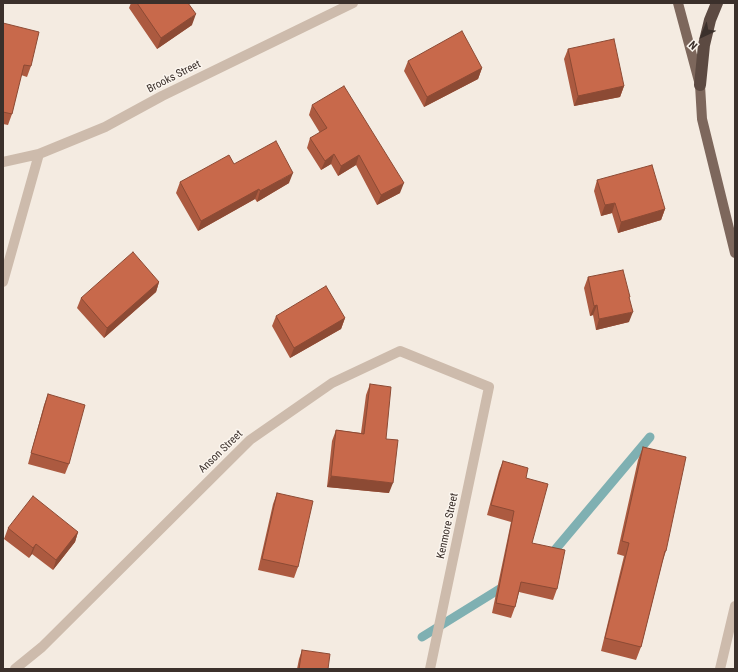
<!DOCTYPE html>
<style>
body{margin:0}
#map{position:relative;width:738px;height:672px;overflow:hidden;background:#f4ebe1;font-family:"Roboto Condensed",sans-serif}
canvas{display:block}
.frame{position:absolute;inset:0;border:4px solid #3b302b;pointer-events:none}
.north{position:absolute;left:682px;top:16px;width:40px;height:40px;-webkit-text-stroke:3px #fbf5ee;paint-order:stroke;rotate:224deg;font-size:11px;font-weight:700;line-height:16px;text-align:center;color:#3b302b}
.north::after{content:'';display:block;margin:auto;width:14px;height:18px;background:#3b302b;clip-path:polygon(50% 0,100% 100%,50% 72%,0 100%)}
</style>
<div id="map">
<canvas width="738" height="672"></canvas>
<div class="frame"></div>
<div class="north">N</div>
</div>
<script>
const context = document.querySelector('canvas').getContext('2d');
context.lineJoin = 'round';
const toPath = rows => new Path2D(rows.map(r => 'M' + r).join(''));
function trace(path, color, width, dash) { context.strokeStyle = color; context.lineWidth = width; context.lineCap = dash ? 'butt' : 'round'; context.setLineDash(dash || []); context.stroke(path); }
function fill(path, color) { context.fillStyle = color; context.fill(path, 'evenodd'); }
function drawText(font, color, halo, rows, align = 'center') {
  context.font = font + ' "Roboto Condensed",sans-serif'; context.lineWidth = 3; context.setLineDash([]); context.textBaseline = 'middle'; context.strokeStyle = halo; context.fillStyle = color; for (const [text, x, y, turn = 0] of rows) {
    context.save(); context.translate(x, y); context.rotate((+turn || 0) * Math.PI / 180); context.textAlign = isNaN(turn) ? turn : align; if (halo) context.strokeText(text, 0, 0); context.fillText(text, 0, 0); context.restore();
  }
}
trace(toPath([
 [549,557,650,437],
 [422,637,506,585]
]), '#7fb0b2', 9);
trace(toPath([
 [3,162,39,154,105,127,162,96,353,3],
 [3,282,39,154],
 [15,669,42,647,250,440,332,383,400,351,489,387,430,669],
 [720,669,735,606]
]), '#cdbbac', 10);
trace(toPath([
 [678,3,700,85,702,119,735,253]
]), '#7d675c', 10);
trace(toPath([
 [700,85,704,45,710,20,717,3]
]), '#5c4a42', 12);
fill(toPath([
 [131,3,188,3,192,25,157,49,129,8],
 [3,23,31,66,27,77,21,75,12,114,8,125,3,124],
 [568,49,624,86,620,97,574,106,564,59],
 [408,61,482,68,478,79,424,107,404,71],
 [312,105,400,193,377,205,356,165,338,176,331,164,321,170,307,148,310,138,320,133,309,115],
 [234,164,289,183,257,202,255,199,198,231,176,193,180,182],
 [597,180,665,209,661,220,618,233,612,213,601,216,594,191],
 [588,277,629,299,629,322,596,330,593,315,590,316,584,288],
 [159,282,156,292,104,338,77,308,81,298],
 [276,316,345,318,341,329,290,358,272,326],
 [370,384,386,439,389,493,327,487,332,441,336,430,361,433,366,395],
 [48,394,69,464,65,474,28,464,44,405],
 [643,447,666,551,662,563,641,647,636,660,601,651,624,556,617,554,638,460],
 [503,461,526,478,532,543,557,589,553,600,519,592,515,607,511,618,492,613,511,522,487,515,499,471],
 [277,493,298,567,294,578,258,570,273,504],
 [8,528,78,532,75,542,53,570,32,554,29,558,4,539],
 [302,650,328,669,297,669,299,659]
]), '#ac5a40');
fill(toPath([
 [196,14,192,25,157,49,161,38],
 [482,68,478,79,424,107,427,97],
 [624,86,620,97,574,106,578,96],
 [334,154,331,164,321,170,325,161],
 [359,155,356,165,338,176,341,166],
 [293,173,289,183,257,202,260,191],
 [404,183,400,193,377,205,381,195],
 [259,189,255,199,198,231,201,221],
 [615,203,612,213,601,216,605,205],
 [665,209,661,220,618,233,621,222],
 [159,282,156,292,104,338,107,328],
 [597,305,593,315,590,316,594,306],
 [633,312,629,322,596,330,599,319],
 [345,318,341,329,290,358,294,348],
 [331,476,393,483,389,493,327,487],
 [78,532,75,542,53,570,56,560],
 [36,544,32,554,29,558,33,548]
]), '#8c4a34');
const building = toPath([
 [137,3,188,3,196,14,161,38,137,3],
 [3,23,39,32,31,66,24,65,12,114,3,112,3,23],
 [462,31,482,68,427,97,408,61,462,31],
 [614,39,624,86,578,96,568,49,614,39],
 [344,86,404,183,381,195,359,155,341,166,334,154,325,161,310,138,327,128,312,105,344,86],
 [276,141,293,173,260,191,259,189,201,221,180,182,229,155,234,164,276,141],
 [652,165,665,209,621,222,615,203,605,205,597,180,652,165],
 [133,252,159,282,107,328,81,298,133,252],
 [623,270,630,297,629,297,633,312,599,319,597,305,594,306,588,277,623,270],
 [326,286,345,318,294,348,276,316,326,286],
 [370,384,391,387,386,439,398,440,393,483,331,476,336,430,364,434,370,384],
 [48,394,85,405,69,464,31,453,48,394],
 [643,447,686,457,666,551,665,551,641,647,605,638,629,543,622,541,643,447],
 [503,461,528,468,526,478,548,484,532,543,565,550,557,589,521,582,515,607,496,603,514,511,491,505,503,461],
 [277,493,313,501,298,567,262,559,277,493],
 [33,496,78,532,56,560,36,544,33,548,8,528,33,496],
 [302,650,330,654,328,669,299,669,302,650]
]);
fill(building, '#c8694b');
trace(building, '#8c4a34', 1);
drawText('11px', '#3b302b', '#fbf5ee', [
 ["Brooks Street",174,77,-27],
 ["Anson Street",221,452,-44],
 ["Kenmore Street",448,526,-78]
]);
</script>
